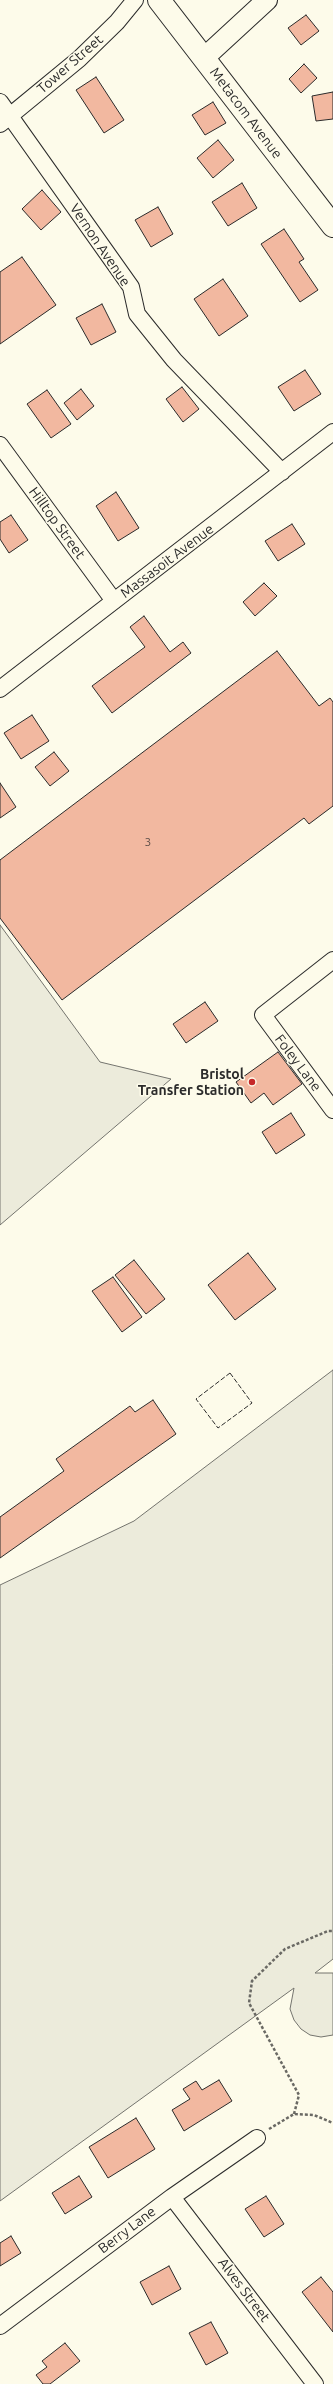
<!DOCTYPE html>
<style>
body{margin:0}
canvas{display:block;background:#fdfbea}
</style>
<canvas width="333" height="2384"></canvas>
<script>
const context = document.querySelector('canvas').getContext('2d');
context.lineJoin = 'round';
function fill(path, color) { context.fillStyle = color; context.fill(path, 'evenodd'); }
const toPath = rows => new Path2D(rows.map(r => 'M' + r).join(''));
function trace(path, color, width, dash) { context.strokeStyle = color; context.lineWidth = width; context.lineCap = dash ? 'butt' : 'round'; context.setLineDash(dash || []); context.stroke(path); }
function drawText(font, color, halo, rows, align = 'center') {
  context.font = font + ' Ubuntu,sans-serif'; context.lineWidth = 3; context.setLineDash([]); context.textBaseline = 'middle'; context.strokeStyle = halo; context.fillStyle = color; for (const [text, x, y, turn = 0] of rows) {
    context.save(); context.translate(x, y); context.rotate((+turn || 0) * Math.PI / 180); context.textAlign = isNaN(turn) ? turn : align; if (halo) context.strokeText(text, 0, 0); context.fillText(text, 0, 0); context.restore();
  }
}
const green = toPath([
 [0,925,100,1062,171,1079,0,1225,0,925],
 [333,1370,333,1959,315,1973,333,1973,333,2035,321,2037,310,2035,301,2029,294,2020,290,2009,294,1988,0,2201,0,1585,134,1521,333,1370]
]);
fill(green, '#ecebdb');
trace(green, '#74746e', 1);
const building = toPath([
 [306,15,319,31,301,45,288,28,306,15],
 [304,64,317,78,301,93,289,79,304,64],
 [96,77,124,120,104,133,76,90,96,77],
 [333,92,333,119,316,121,312,96,333,92],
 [213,102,226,123,205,135,192,115,213,102],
 [218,140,234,160,213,178,197,158,218,140],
 [242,183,257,208,228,226,212,202,242,183],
 [42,190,61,212,41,230,22,209,42,190],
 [158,207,173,234,151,247,135,220,158,207],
 [284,229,304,259,299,262,318,290,300,302,261,244,284,229],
 [22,257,56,305,0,344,0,272,22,257],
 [223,279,248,316,219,336,194,299,223,279],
 [102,304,116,332,91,345,76,318,102,304],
 [305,370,321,394,294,411,278,387,305,370],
 [182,387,199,409,183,422,166,399,182,387],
 [81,389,94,406,77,420,64,403,81,389],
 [47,390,71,424,51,438,27,404,47,390],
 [116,492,139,528,118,541,96,506,116,492],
 [11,515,28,540,9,553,0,539,0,522,11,515],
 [292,524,305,544,278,561,265,541,292,524],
 [264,583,277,596,255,616,243,602,264,583],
 [144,616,170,652,183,642,191,653,112,713,92,686,145,647,130,627,144,616],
 [277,651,319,706,330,698,333,702,333,806,309,824,304,818,62,1000,0,918,0,860,277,651],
 [32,715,49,741,21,759,4,733,32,715],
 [54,752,69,771,50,786,35,767,54,752],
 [0,783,16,807,0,818,0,783],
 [205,1002,218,1021,186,1043,173,1024,205,1002],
 [278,1052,302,1084,273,1105,264,1093,251,1103,236,1082,278,1052],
 [291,1113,305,1135,276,1154,262,1132,291,1113],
 [248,1253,276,1289,235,1320,208,1285,248,1253],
 [134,1260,165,1299,146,1314,115,1275,134,1260],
 [113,1277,142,1317,122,1332,92,1291,113,1277],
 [153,1400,176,1434,0,1558,0,1517,64,1471,56,1459,130,1406,135,1412,153,1400],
 [219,2080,232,2101,184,2131,172,2110,190,2099,183,2089,196,2081,202,2090,219,2080],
 [136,2118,155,2149,108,2178,89,2147,136,2118],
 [79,2176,92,2197,65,2214,52,2193,79,2176],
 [266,2196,284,2224,264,2237,245,2209,266,2196],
 [11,2236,21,2253,0,2266,0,2243,11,2236],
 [169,2266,181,2289,152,2305,140,2282,169,2266],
 [321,2277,333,2292,333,2332,302,2292,321,2277],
 [211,2322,228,2353,206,2365,189,2333,211,2322],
 [65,2343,80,2361,50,2384,43,2384,36,2375,47,2367,42,2361,65,2343]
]);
fill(building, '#f2b8a0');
trace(building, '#2b2b2b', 1);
const minor = toPath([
 [0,102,131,287,137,314,174,360,282,472],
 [0,124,79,59,117,22,135,0],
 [0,445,114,601],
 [0,689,333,432],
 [333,960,263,1015,333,1110],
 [172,2197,315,2384],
 [0,2326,172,2197,257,2138]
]);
const tertiary = toPath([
 [204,58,267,0]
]);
const primary = toPath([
 [159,0,333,226]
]);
trace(minor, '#2b2b2b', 18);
trace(tertiary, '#2b2b2b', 22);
trace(primary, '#2b2b2b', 24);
trace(toPath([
 [294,2114,299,2095,249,2003,252,1981,285,1949,328,1931,333,1931],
 [269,2129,294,2114,314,2115,333,2123]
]), '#6a6964', 2.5, [3, 2]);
trace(minor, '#fdfbea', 16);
trace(tertiary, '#fdfbea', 20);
trace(primary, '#fdfbea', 22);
trace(toPath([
 [230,1373,252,1403,218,1428,196,1399,230,1373]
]), '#2b2b2b', 1, [5, 2]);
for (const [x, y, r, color] of [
 [252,1082,4,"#c62828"]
]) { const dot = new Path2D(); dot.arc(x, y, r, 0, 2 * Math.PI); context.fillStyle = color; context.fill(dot); trace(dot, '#fdfbea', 1.5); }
drawText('12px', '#5d4e48', null, [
 ["3",148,842]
]);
drawText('14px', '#2b2b2b', '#fdfbea', [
 ["Tower Street",70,64,-41],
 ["Metacom Avenue",246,113,53],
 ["Vernon Avenue",100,245,56],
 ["Hilltop Street",57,523,54],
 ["Massasoit Avenue",167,561,-37],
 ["Foley Lane",298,1063,53],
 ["Berry Lane",127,2230,-37],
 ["Alves Street",244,2290,53]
]);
drawText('bold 14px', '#2b2b2b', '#fdfbea', [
 ["Bristol",244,1074],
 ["Transfer Station",244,1090]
], 'right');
</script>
